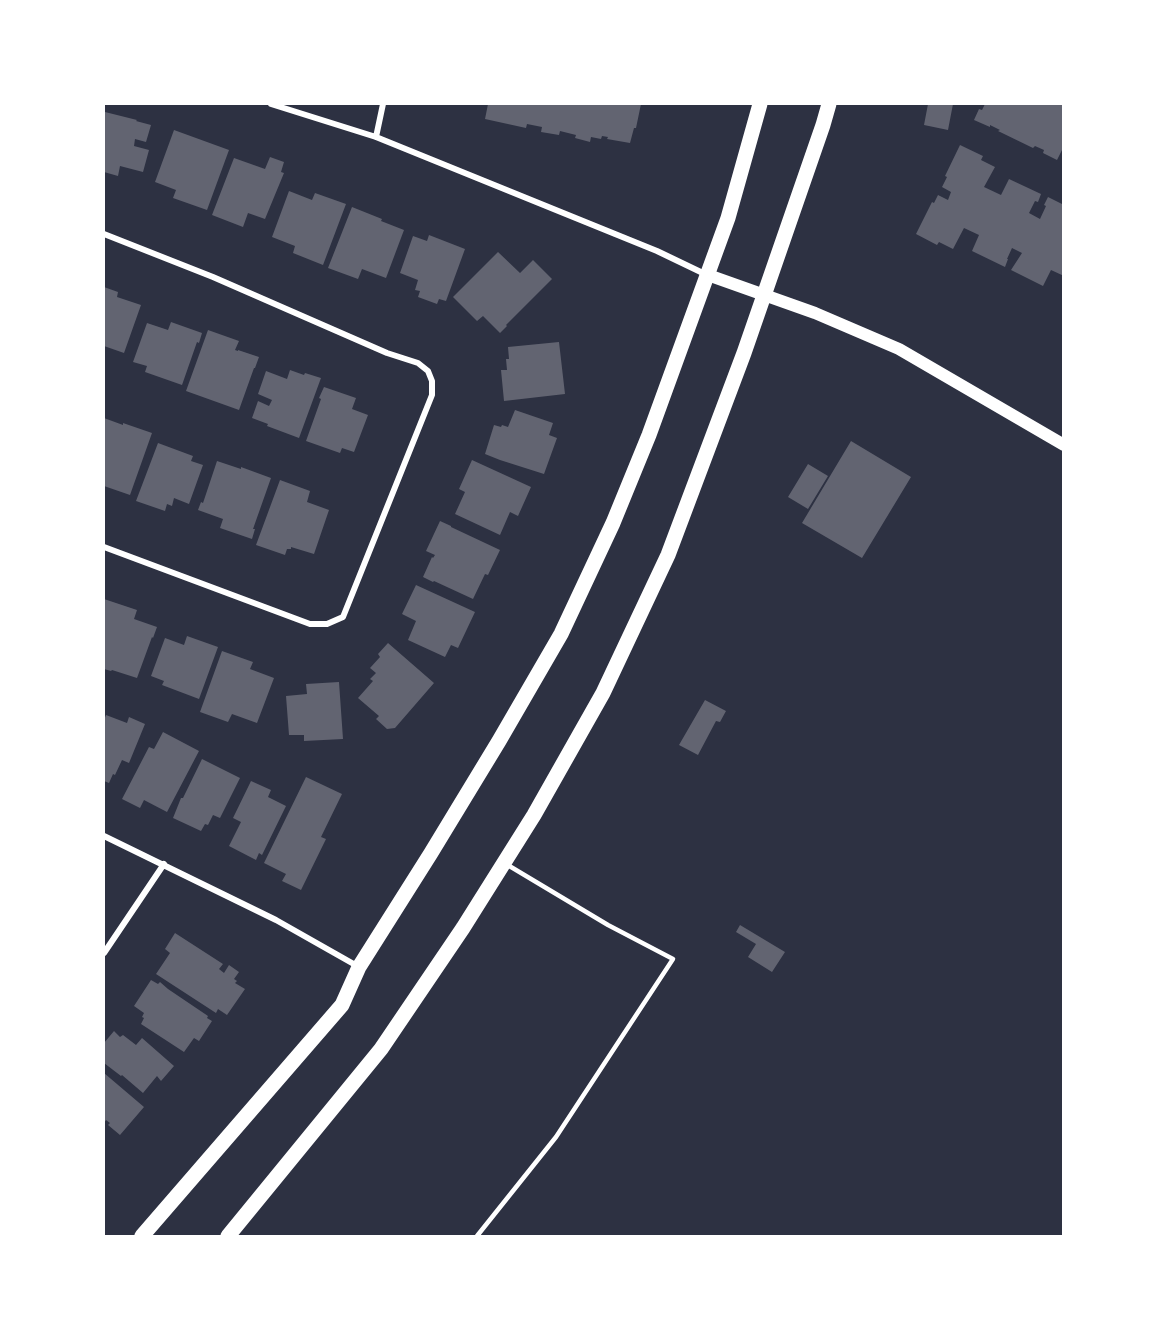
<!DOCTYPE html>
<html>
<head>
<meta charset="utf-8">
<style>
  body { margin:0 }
  #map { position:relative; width:1167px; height:1340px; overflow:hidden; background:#2d3142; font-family:Cabin,sans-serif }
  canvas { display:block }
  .frame { position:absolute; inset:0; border:105px solid #fff; pointer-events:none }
</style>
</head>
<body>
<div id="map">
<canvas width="1167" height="1340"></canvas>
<div class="frame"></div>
</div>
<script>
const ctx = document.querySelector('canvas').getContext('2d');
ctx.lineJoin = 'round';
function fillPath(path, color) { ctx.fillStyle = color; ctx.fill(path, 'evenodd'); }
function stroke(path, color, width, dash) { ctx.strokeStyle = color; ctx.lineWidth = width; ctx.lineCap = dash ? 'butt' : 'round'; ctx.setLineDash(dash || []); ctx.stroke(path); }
const building = new Path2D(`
  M 488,104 L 641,104 L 636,128 L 634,128 L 630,143 L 607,139 L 608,137 L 602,136 L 601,139 L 591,137 L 590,142 L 575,138 L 576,135 L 560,131 L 559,135 L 541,132 L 542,127 L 527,124 L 526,128 L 485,119 Z
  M 928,104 L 953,104 L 948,130 L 924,125 Z
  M 985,104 L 1064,104 L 1064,142 L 1062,145 L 1064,146 L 1057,160 L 1043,153 L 1044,150 L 1035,146 L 1033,148 L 998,131 L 1000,130 L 990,125 L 990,127 L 974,120 L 979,109 L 982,110 Z
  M 105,112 L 137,120 L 136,121 L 151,125 L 146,142 L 135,139 L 134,146 L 149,150 L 143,172 L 120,166 L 118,176 L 104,172 L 104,119 Z
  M 174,130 L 229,150 L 207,210 L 173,198 L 176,190 L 155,182 Z
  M 960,145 L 983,156 L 981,160 L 995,167 L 984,187 L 1001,195 L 1009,179 L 1041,194 L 1038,202 L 1035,201 L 1029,213 L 1040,219 L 1046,206 L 1044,205 L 1048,197 L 1064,205 L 1064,276 L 1051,270 L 1043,286 L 1011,270 L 1022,253 L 1012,248 L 1007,259 L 1008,259 L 1005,267 L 972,251 L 979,235 L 964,228 L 953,249 L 939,242 L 937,245 L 916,234 L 932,202 L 934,203 L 938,195 L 948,200 L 951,192 L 942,187 L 947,177 L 945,176 Z
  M 270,157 L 284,162 L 281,172 L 284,173 L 265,219 L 248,213 L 243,227 L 212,215 L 234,158 L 265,169 Z
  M 289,191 L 312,200 L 315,193 L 346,204 L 323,265 L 293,253 L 295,246 L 272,237 Z
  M 352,207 L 382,219 L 381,221 L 404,230 L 386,278 L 362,269 L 358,279 L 328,268 Z
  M 429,235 L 465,249 L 446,301 L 439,299 L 437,304 L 418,297 L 420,291 L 415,290 L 418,280 L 400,273 L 413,236 L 427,241 Z
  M 498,252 L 520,273 L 533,260 L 552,279 L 506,325 L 507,326 L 500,333 L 483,316 L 477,321 L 453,297 Z
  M 104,287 L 118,292 L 117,297 L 141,305 L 124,353 L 104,346 Z
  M 171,322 L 202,333 L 199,343 L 197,342 L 182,385 L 145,372 L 147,366 L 133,362 L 147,323 L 168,330 Z
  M 208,330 L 239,341 L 235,350 L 238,351 L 238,350 L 259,357 L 255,368 L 254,368 L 239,410 L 186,391 Z
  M 559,342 L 565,394 L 504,401 L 501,370 L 507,370 L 506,359 L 509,359 L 508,347 Z
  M 290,370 L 304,375 L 305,373 L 321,378 L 299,438 L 267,426 L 268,424 L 252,418 L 258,401 L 269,406 L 272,400 L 258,394 L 266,371 L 287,379 Z
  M 324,387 L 356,398 L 352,409 L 368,415 L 354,452 L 342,448 L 340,453 L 306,441 L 321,399 L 319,398 Z
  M 515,410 L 553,423 L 549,435 L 557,438 L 544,474 L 500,460 L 485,454 L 494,425 L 501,427 L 502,425 L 508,427 Z
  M 104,418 L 123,425 L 123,423 L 152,433 L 130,495 L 104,486 Z
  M 851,441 L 911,477 L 862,558 L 802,523 Z
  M 158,443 L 193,456 L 191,461 L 203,465 L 189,504 L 174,498 L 172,506 L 167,504 L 165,511 L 136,501 Z
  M 472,460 L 531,487 L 518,516 L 510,512 L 500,535 L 455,514 L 465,492 L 459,489 Z
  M 217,461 L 241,469 L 241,467 L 271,478 L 253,529 L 255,529 L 252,539 L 220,528 L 223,519 L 198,510 L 201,502 L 203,503 Z
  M 808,464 L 828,476 L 808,509 L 788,497 Z
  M 280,480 L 310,491 L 307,502 L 329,510 L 314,554 L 291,547 L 291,549 L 287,549 L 285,555 L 256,545 Z
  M 440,521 L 451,526 L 451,527 L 500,550 L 488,575 L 485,574 L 473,599 L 434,581 L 433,582 L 423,577 L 432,557 L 433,558 L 435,555 L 426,551 Z
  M 416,585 L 475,612 L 458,648 L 451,645 L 445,657 L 408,640 L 416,621 L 402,614 Z
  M 104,599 L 137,610 L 134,619 L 157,627 L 153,638 L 152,637 L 137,678 L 112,670 L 111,671 L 104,669 Z
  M 187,636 L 218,647 L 199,699 L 162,685 L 164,681 L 151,676 L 165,638 L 184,645 Z
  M 388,643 L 434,683 L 395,728 L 387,729 L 376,719 L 379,716 L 358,698 L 373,681 L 370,679 L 376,673 L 370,668 L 380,657 L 378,654 Z
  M 222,651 L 253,662 L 250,669 L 274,678 L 257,723 L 232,714 L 228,722 L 200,712 Z
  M 339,682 L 343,739 L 304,741 L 304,735 L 289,735 L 286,696 L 307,694 L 306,684 Z
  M 705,700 L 726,711 L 720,722 L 716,721 L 698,755 L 679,745 Z
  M 106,715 L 127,723 L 129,717 L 145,724 L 129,763 L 122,760 L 115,775 L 113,774 L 109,783 L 104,781 L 104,720 Z
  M 163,732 L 199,751 L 167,812 L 144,800 L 140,808 L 122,799 L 149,747 L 154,749 Z
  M 202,759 L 240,778 L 220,818 L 213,815 L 208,825 L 205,824 L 201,831 L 173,818 L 181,798 L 183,798 Z
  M 306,777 L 342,794 L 321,837 L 326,839 L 301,890 L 282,881 L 286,874 L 264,863 Z
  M 251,781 L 271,790 L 268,797 L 286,806 L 262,855 L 259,853 L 256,860 L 229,846 L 241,822 L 233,818 Z
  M 740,925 L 785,952 L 772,972 L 748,957 L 756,944 L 736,932 Z
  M 175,933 L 223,964 L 219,969 L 224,973 L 229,965 L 239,972 L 234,979 L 237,981 L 235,983 L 245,989 L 227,1015 L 218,1009 L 216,1013 L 156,974 L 170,953 L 165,949 Z
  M 151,980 L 158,984 L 160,982 L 168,989 L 208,1016 L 207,1018 L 212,1021 L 199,1041 L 194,1038 L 184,1052 L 141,1024 L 144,1018 L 142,1017 L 144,1013 L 134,1006 Z
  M 114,1031 L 120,1037 L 123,1035 L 136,1045 L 142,1038 L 174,1066 L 161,1081 L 157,1076 L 143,1093 L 122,1075 L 121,1076 L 104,1063 L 104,1043 Z
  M 104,1073 L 144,1107 L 120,1135 L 108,1125 L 110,1123 L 106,1120 L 104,1123 Z`);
const service = new Path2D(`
  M 477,1236 L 556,1137 L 673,959 L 608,925 L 506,864`);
const minor = new Path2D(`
  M 271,104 L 376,137 L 657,251 L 707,275
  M 376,137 L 383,104
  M 104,234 L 213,277 L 387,353 L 418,363 L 428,371 L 432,381 L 432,395 L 343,617 L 327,624 L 310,624 L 104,547
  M 104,836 L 276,920 L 359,967
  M 104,953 L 164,864`);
const secondary = new Path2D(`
  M 708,275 L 815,313 L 899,349 L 1064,445`);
const primary = new Path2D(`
  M 142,1236 L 342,1005 L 359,967 L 431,853 L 499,741 L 561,634 L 613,523 L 649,435 L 728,218 L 760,104
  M 228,1236 L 381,1049 L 463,928 L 534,815 L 603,693 L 668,555 L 744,353 L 823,125 L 829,104`);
fillPath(building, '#626471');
stroke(service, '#fff', 4.5);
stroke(minor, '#fff', 6);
stroke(secondary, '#fff', 12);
stroke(primary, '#fff', 15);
</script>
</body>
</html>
